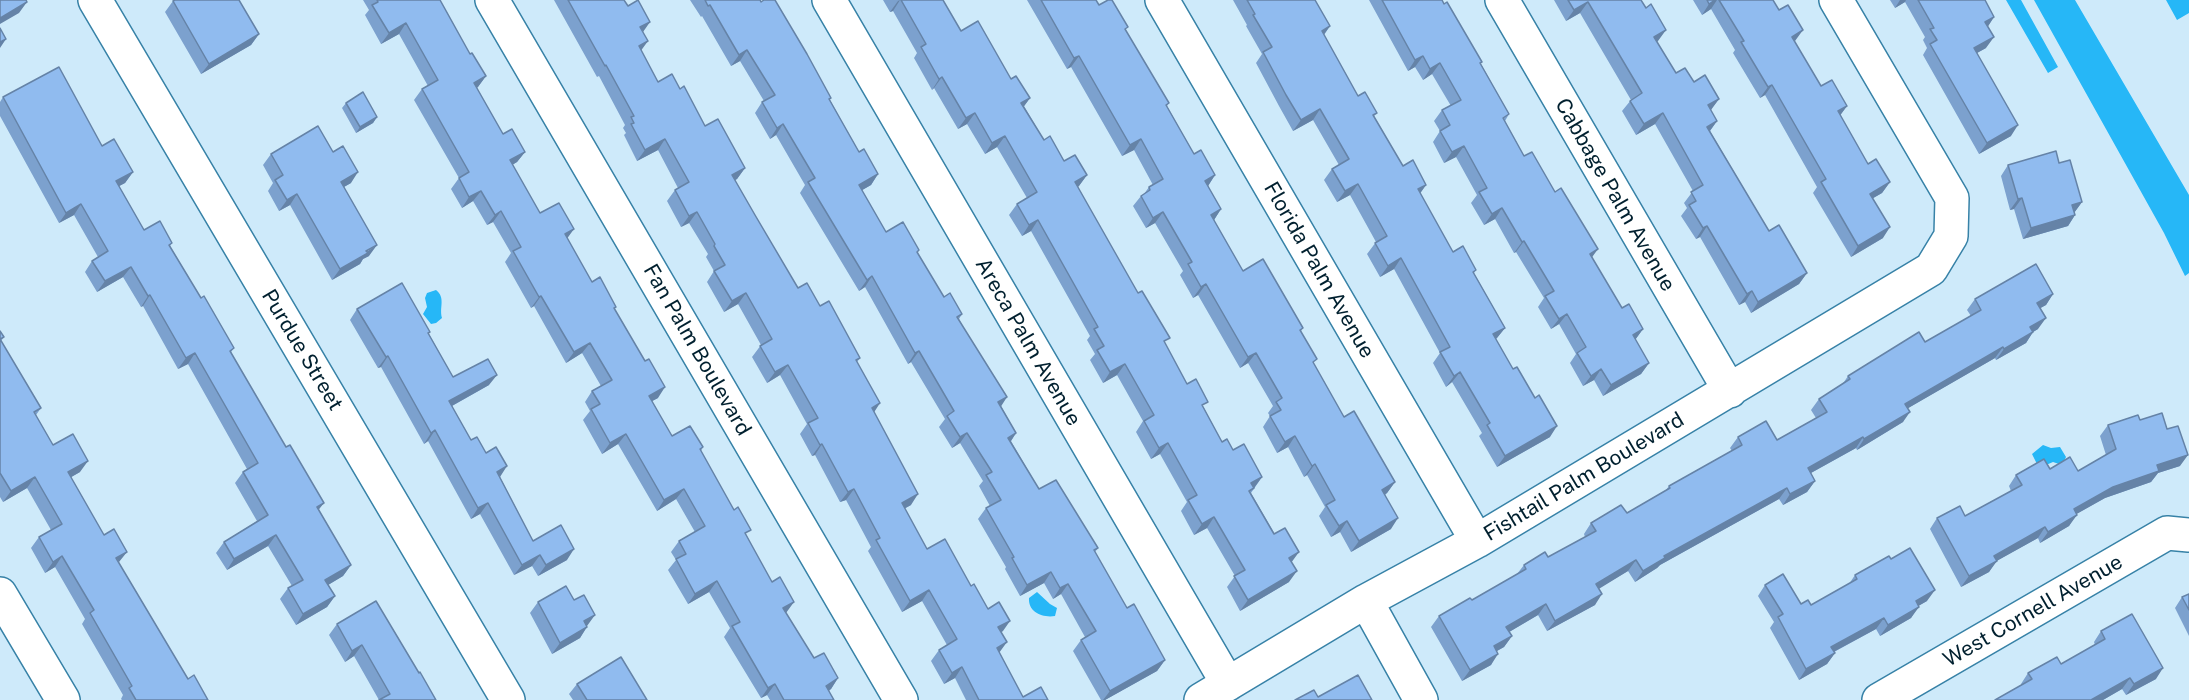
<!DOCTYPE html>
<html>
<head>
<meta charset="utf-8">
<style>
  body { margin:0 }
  canvas { display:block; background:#ceeafa }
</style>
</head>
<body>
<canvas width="2189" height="700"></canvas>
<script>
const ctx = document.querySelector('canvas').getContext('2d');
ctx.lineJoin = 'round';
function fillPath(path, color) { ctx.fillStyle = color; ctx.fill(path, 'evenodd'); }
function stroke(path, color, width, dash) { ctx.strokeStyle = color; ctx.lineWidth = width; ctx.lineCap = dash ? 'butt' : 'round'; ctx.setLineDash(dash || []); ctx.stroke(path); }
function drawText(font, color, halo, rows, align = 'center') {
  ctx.font = font + ' "Public Sans",sans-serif'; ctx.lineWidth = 5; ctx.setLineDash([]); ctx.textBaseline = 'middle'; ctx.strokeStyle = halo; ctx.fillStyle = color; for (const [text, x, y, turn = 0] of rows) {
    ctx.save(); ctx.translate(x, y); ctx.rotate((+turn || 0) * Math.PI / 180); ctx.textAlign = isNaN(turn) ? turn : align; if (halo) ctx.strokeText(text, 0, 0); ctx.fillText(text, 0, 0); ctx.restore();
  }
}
const water = new Path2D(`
  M 2006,0 L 2021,0 L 2058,67 L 2048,73 Z
  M 2034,0 L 2075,0 L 2189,195 L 2189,273 L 2185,276 L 2164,233 Z
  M 2166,0 L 2189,0 L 2189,13 L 2177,20 Z
  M 436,290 C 446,298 439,307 442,318 L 436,323 L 431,324 L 423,314 L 427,307 L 425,298 L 427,293 Z
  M 2043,445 L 2051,448 L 2060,447 L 2066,457 L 2064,461 L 2059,464 L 2053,462 L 2046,465 L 2037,464 L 2032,454 Z
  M 1037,592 L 1050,604 L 1057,608 L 1055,616 C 1042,618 1028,612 1029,598 Z`);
const minor = new Path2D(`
  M 95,0 L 508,700
  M 492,0 L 901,700
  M 829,0 L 1228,684
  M 1162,0 L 1477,541
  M 1502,0 L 1730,391
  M 0,594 L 63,700
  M 1366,601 L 1421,700
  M 1201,700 L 1366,601 L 1477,541 L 1931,269 L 1951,236 L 1952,198 L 1836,0
  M 1879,700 L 2167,533 L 2189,535`);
const wall = new Path2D(`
  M 363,0 L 440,0 L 470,54 L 486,76 L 477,88 L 503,134 L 525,152 L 517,162 L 512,165 L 540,213 L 567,238 L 592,282 L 614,309 L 658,398 L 652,401 L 672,436 L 703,447 L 701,451 L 747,536 L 786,613 L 814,658 L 838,678 L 831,689 L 829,691 L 834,700 L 770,700 L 767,695 L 761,698 L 724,637 L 730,628 L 709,592 L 688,604 L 668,570 L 676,560 L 671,552 L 679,541 L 695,532 L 676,499 L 657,511 L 618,444 L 602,454 L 583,420 L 590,411 L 585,402 L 592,391 L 601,386 L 582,353 L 566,363 L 534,306 L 531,308 L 505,262 L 511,253 L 493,222 L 487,225 L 473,201 L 462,208 L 451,189 L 459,178 L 414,100 L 422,89 L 428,86 L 399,34 L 381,44 L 365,15 L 369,10 Z
  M 554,0 L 624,0 L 643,32 L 641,51 L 658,82 L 680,89 L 705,126 L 745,168 L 737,179 L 735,180 L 755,215 L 798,288 L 820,306 L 860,358 L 857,362 L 874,412 L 911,505 L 904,509 L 927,549 L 971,586 L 988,609 L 1003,631 L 1001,632 L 999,652 L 1023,697 L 1048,700 L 966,700 L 955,678 L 944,684 L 931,661 L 939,650 L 947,645 L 922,601 L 902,612 L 868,551 L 871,547 L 846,500 L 840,502 L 815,455 L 812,456 L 800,434 L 807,424 L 780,375 L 767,383 L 752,357 L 761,345 L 738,304 L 724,312 L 707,282 L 714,271 L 706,257 L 708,254 L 689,223 L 681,227 L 667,201 L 675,190 L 678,188 L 658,150 L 637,161 L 624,135 L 626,133 L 623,128 L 625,125 L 599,76 L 597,77 Z
  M 690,0 L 760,0 L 830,100 L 859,152 L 878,174 L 871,185 L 862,190 L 886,232 L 919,250 L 917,253 L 944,297 L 962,314 L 959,319 L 1001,406 L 1016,433 L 1011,441 L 1039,489 L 1098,548 L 1095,552 L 1127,608 L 1165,660 L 1157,671 L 1105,700 L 1101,700 L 1073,651 L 1081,640 L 1085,637 L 1061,594 L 1053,599 L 1044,583 L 1020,596 L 1005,569 L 1006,567 L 978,519 L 986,508 L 990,506 L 979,486 L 983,481 L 960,443 L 952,448 L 939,427 L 945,419 L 911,362 L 908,364 L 865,287 L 859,291 L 800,193 L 805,185 L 776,135 L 770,139 L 755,113 L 762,102 L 764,101 L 740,61 L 731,66 L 702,16 L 701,17 Z
  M 883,0 L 943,0 L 961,31 L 1011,79 L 1030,98 L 1024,106 L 1044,140 L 1064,161 L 1087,175 L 1078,187 L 1187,384 L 1204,408 L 1222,442 L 1233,450 L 1262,477 L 1251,493 L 1291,562 L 1289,582 L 1240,611 L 1227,587 L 1235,576 L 1207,528 L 1194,535 L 1181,511 L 1187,502 L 1160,454 L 1151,459 L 1136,432 L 1143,421 L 1117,375 L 1103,383 L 1090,360 L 1095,354 L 1087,340 L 1090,336 L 1031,231 L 1022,236 L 1009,215 L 1017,204 L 1027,198 L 997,147 L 985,154 L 967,124 L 958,129 L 934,88 L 932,90 L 914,58 L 917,53 L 893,11 L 890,12 Z
  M 1027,0 L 1096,0 L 1099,5 L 1125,30 L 1169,103 L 1167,106 L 1194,154 L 1215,175 L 1208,186 L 1221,209 L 1214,220 L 1243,271 L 1303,328 L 1301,331 L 1314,364 L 1344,417 L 1395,482 L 1387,493 L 1385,495 L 1391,529 L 1351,552 L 1340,532 L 1331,537 L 1319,516 L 1325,507 L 1307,475 L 1304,477 L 1288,447 L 1277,453 L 1263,427 L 1270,416 L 1268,413 L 1273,406 L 1248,363 L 1240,368 L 1198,295 L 1193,298 L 1180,275 L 1183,271 L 1155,223 L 1146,228 L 1133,206 L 1141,196 L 1144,194 L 1149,187 L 1153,185 L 1134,150 L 1122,156 L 1071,67 L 1067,69 Z
  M 1233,0 L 1315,0 L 1330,26 L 1324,35 L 1358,96 L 1377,113 L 1374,116 L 1403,166 L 1426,185 L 1420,193 L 1453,252 L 1476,270 L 1474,273 L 1505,328 L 1496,339 L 1550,437 L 1497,467 L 1479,436 L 1482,433 L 1452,382 L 1446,387 L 1433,363 L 1440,353 L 1394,269 L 1380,277 L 1367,254 L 1376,242 L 1350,195 L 1337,202 L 1324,180 L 1332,169 L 1339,165 L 1313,120 L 1293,131 L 1279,106 L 1256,63 L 1262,54 L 1246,26 L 1247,25 Z
  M 1369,0 L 1442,0 L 1481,64 L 1509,114 L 1505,121 L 1524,156 L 1592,258 L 1622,308 L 1643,329 L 1635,340 L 1649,363 L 1641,374 L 1603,396 L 1594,380 L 1583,386 L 1570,363 L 1576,354 L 1559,324 L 1551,329 L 1538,307 L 1544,298 L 1516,252 L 1514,253 L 1495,219 L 1484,225 L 1471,203 L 1477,195 L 1456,157 L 1444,163 L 1433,142 L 1440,131 L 1434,121 L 1442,110 L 1451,106 L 1432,74 L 1423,80 L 1415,67 L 1408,71 Z
  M 1554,0 L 1641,0 L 1658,41 L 1657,42 L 1676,73 L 1694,82 L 1719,99 L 1710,110 L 1717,121 L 1710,131 L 1769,231 L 1807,273 L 1799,284 L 1751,313 L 1745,302 L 1739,305 L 1700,237 L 1696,239 L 1681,216 L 1687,208 L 1684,203 L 1693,191 L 1655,124 L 1636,135 L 1622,111 L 1631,100 L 1580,13 L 1566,21 Z
  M 1693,0 L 1773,0 L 1795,41 L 1794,41 L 1821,86 L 1847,106 L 1840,115 L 1868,164 L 1890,182 L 1882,193 L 1873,198 L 1883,238 L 1851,257 L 1813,193 L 1817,187 L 1765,95 L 1760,98 L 1733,53 L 1735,50 L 1711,9 L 1702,15 Z
  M 1890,0 L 1972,0 L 1994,17 L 1987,27 L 1986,48 L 1977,53 L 2011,136 L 1979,154 L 1923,55 L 1927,48 L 1923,40 L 1925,37 L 1905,2 L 1895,8 Z
  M 173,1 L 259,34 L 251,45 L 201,74 L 165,12 Z
  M 3,97 L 102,146 L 133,172 L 125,183 L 119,186 L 144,230 L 172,243 L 170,246 L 201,298 L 234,348 L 231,352 L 319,510 L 351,565 L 343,576 L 328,585 L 335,596 L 327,607 L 296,625 L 280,599 L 288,588 L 292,586 L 268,546 L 227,570 L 216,553 L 224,542 L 257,521 L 235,483 L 243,472 L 247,469 L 188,364 L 178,369 L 143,306 L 141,307 L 123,277 L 97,292 L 85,272 L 92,261 L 98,257 L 74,215 L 59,223 L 0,116 L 0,102 Z
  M 346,103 L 377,117 L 373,123 L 356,133 L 342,108 Z
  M 271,154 L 351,183 L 344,187 L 369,256 L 363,259 L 360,264 L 332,280 L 290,205 L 279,211 L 268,191 L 273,183 L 263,165 Z
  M 2059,163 L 2082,202 L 2074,213 L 2075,215 L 2068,226 L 2023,239 L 2014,209 L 2010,210 L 2001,176 L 2008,165 Z
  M 2053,294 L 2046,305 L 2040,308 L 2038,329 L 2033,332 L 2026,343 L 1996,360 L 1995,358 L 1908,408 L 1903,422 L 1857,450 L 1856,448 L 1811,473 L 1815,481 L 1807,492 L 1783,505 L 1779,499 L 1660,565 L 1657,568 L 1635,582 L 1628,571 L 1599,588 L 1595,605 L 1547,631 L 1538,615 L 1509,632 L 1512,636 L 1504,647 L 1497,651 L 1491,665 L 1462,681 L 1431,627 L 1439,616 L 1472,600 L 1517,574 L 1524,565 L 1548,557 L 1585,537 L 1584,534 L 1591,523 L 1627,513 L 1666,490 L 1669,486 L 1732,451 L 1730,448 L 1738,437 L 1777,440 L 1816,418 L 1811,410 L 1819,399 L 1842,385 L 1848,376 L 1925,342 L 1971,316 L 1967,310 L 1975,299 Z
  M 357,309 L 429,334 L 453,377 L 489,385 L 452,406 L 471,440 L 500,477 L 533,541 L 567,560 L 538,576 L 532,566 L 514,575 L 480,514 L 471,519 L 428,441 L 424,444 L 381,367 L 378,368 L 350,320 Z
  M 0,331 L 4,337 L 1,341 L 41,408 L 36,415 L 53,445 L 80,472 L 71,477 L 119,563 L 188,679 L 208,700 L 122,700 L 121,699 L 123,695 L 82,624 L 85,619 L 55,567 L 45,573 L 31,548 L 39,537 L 51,530 L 27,488 L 3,502 L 0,497 Z
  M 2140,420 L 2180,466 L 2158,473 L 2151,482 L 2105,498 L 2076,514 L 2069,526 L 2040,543 L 2038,538 L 1996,561 L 1989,572 L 1961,587 L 1930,529 L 1937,518 L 1965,516 L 2011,491 L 2009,486 L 2016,475 L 2050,469 L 2078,471 L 2106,455 L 2100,436 L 2108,425 Z
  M 1891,559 L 1927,601 L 1918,606 L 1911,618 L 1880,636 L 1876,629 L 1834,652 L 1835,653 L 1827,664 L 1799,680 L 1770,628 L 1774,622 L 1758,596 L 1765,585 L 1801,604 L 1811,605 L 1849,584 L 1855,575 Z
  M 2189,594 L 2189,636 L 2175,608 L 2182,597 Z
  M 574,600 L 587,626 L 580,638 L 552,654 L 530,613 L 538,602 Z
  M 337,624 L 419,673 L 436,700 L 379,700 L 354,656 L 345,662 L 329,635 Z
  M 2101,631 L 2156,679 L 2126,695 L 2122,689 L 2103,700 L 1995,700 L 2021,685 L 2021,684 L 2028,673 L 2061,664 L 2095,645 L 2094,642 Z
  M 577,684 L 647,700 L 573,700 L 569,694 Z`);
const shadedWall = new Path2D(`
  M 900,0 L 893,11 L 890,12 L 898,1 Z
  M 1715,0 L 1717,0 L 1711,9 L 1702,15 L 1709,4 Z
  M 1900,0 L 1906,0 L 1905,2 L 1895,8 Z
  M 27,2 L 19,13 L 0,24 L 0,18 Z
  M 1588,2 L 1580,13 L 1566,21 L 1574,10 Z
  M 1994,17 L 1987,28 L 1985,22 Z
  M 650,22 L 643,32 L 640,27 Z
  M 406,23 L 399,34 L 381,44 L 389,33 Z
  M 1330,26 L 1322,37 L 1322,31 Z
  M 1666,30 L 1658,41 L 1646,48 L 1654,37 Z
  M 1803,30 L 1795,41 L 1784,48 L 1792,37 Z
  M 259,34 L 251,45 L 201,74 L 209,64 Z
  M 1994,37 L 1986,48 L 1966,59 L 1974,48 Z
  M 6,39 L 0,48 L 0,42 Z
  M 648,41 L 640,52 L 639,46 Z
  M 747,50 L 740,61 L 731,66 L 739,55 Z
  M 1079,56 L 1071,67 L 1067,69 L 1074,58 Z
  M 1423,56 L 1415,67 L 1408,71 L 1415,60 Z
  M 1440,63 L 1432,74 L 1423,80 L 1430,69 Z
  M 486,76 L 478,87 L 466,94 L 474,83 Z
  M 942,77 L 934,88 L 932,90 L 939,79 Z
  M 1772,85 L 1765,95 L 1760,98 L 1768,87 Z
  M 1030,98 L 1022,109 L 1021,103 Z
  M 1719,99 L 1711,110 L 1700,116 L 1708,105 Z
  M 1847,106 L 1839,117 L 1838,111 Z
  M 1320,109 L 1313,120 L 1293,131 L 1301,120 Z
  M 975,113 L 967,124 L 958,129 L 966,118 Z
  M 1663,113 L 1655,124 L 1636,135 L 1644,124 Z
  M 377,117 L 373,123 L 356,133 L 360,127 Z
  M 1717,121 L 1709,132 L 1707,127 Z
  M 783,124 L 776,135 L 770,139 L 777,128 Z
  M 2018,125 L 2011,136 L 1979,154 L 1987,143 Z
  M 1005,136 L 997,147 L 985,154 L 992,143 Z
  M 665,139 L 658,150 L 637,161 L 645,150 Z
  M 1141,139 L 1134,150 L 1122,156 L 1130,145 Z
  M 1464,146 L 1456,157 L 1444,163 L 1452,152 Z
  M 525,152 L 517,162 L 502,171 L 510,160 Z
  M 745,168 L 737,179 L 725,186 L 732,175 Z
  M 133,172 L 125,183 L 108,192 L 116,181 Z
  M 358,172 L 351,183 L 333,193 L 341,182 Z
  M 878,174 L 871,185 L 852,196 L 859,185 Z
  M 1087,175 L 1079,186 L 1067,193 L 1075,182 Z
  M 1215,175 L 1208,186 L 1205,181 Z
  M 1890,182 L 1882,193 L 1863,204 L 1870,194 Z
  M 1358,184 L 1350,195 L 1337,202 L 1345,191 Z
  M 1426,185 L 1419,195 L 1418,189 Z
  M 481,191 L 473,201 L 462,208 L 469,197 Z
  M 297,194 L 290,205 L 279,211 L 287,200 Z
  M 2022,198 L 2014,209 L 2010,210 L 2018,199 Z
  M 2082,202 L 2074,213 L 2072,205 Z
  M 81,204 L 74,215 L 59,223 L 66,213 Z
  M 1502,208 L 1495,219 L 1484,225 L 1492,214 Z
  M 1221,209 L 1214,220 L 1211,215 Z
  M 501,211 L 493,222 L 487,225 L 495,215 Z
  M 697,212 L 689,223 L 681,227 L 689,216 Z
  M 1163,212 L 1155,223 L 1146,228 L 1153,218 Z
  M 2075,215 L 2068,226 L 2023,239 L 2031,228 Z
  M 1038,220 L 1031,231 L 1022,236 L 1029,225 Z
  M 1707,226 L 1700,237 L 1696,239 L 1703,228 Z
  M 1890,227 L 1883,238 L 1851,257 L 1858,246 Z
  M 574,229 L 566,240 L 565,234 Z
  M 1524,241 L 1516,252 L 1514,253 L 1522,242 Z
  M 377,245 L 369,256 L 363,259 L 360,264 L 332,280 L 340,269 Z
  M 1598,249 L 1590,260 L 1590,254 Z
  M 1401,258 L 1394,269 L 1380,277 L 1388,266 Z
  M 131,267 L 123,277 L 97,292 L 105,281 Z
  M 1807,273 L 1799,284 L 1751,313 L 1758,302 Z
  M 872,276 L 865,287 L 859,291 L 867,280 Z
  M 1206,284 L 1198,295 L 1193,298 L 1201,287 Z
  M 1752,291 L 1745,302 L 1739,305 L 1747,294 Z
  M 746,293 L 738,304 L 724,312 L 732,301 Z
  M 2053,294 L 2046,305 L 2030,314 L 2037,303 Z
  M 150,295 L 143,306 L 141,307 L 148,296 Z
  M 541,296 L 534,306 L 531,308 L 539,297 Z
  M 1567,314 L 1559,324 L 1551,329 L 1559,319 Z
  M 2046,318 L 2038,329 L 2023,338 L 2030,327 Z
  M 1505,328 L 1497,338 L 1485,345 L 1493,334 Z
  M 1643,329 L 1635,340 L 1633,335 Z
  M 2033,332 L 2026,343 L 1996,360 L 2004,349 Z
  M 590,343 L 582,353 L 566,363 L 574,352 Z
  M 2003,347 L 1995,358 L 1898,414 L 1905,404 Z
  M 919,351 L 911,362 L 908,364 L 915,353 Z
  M 195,353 L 188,364 L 178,369 L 186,358 Z
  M 1256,353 L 1248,363 L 1240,368 L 1248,357 Z
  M 388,356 L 381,367 L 378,368 L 386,357 Z
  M 1649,363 L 1641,374 L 1603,396 L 1611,385 Z
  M 1125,364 L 1117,375 L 1103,383 L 1110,372 Z
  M 788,365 L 780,375 L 767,383 L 775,372 Z
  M 1601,369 L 1594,380 L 1583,386 L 1591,376 Z
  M 1460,372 L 1452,382 L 1446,387 L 1454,376 Z
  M 497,375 L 489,385 L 441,412 L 449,401 Z
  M 665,387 L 658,398 L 641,407 L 649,396 Z
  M 1007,397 L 1000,408 L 998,402 Z
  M 880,403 L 873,414 L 872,408 Z
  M 1910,412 L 1903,422 L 1857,450 L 1864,439 Z
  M 1557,426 L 1550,437 L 1497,467 L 1505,456 Z
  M 435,430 L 428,441 L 424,444 L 431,433 Z
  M 967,433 L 960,443 L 952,448 L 960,437 Z
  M 1016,433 L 1009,444 L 1008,438 Z
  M 626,434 L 618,444 L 602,454 L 610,443 Z
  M 1295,436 L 1288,447 L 1277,453 L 1285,442 Z
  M 1863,437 L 1856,448 L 1800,479 L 1808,468 Z
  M 1168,443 L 1160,454 L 1151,459 L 1159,448 Z
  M 822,444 L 815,455 L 812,456 L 820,445 Z
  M 2188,455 L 2180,466 L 2158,473 L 2151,482 L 2105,498 L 2066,520 L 2074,509 L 2113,487 L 2157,465 Z
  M 88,461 L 80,472 L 61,483 L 68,472 Z
  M 1315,464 L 1307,475 L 1304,477 L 1312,466 Z
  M 507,466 L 500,477 L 497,472 Z
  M 35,477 L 27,488 L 3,502 L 11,491 Z
  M 1262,477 L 1254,488 L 1251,483 Z
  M 1815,481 L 1807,492 L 1783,505 L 1790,494 Z
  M 1395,482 L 1387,493 L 1374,501 L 1382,490 Z
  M 1787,488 L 1779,499 L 1660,565 L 1657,568 L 1635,582 L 1643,571 L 1664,556 Z
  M 684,489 L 676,499 L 657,511 L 664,500 Z
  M 854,489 L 846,500 L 840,502 L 848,492 Z
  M 918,494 L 911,505 L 894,514 L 902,503 Z
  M 324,503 L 316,513 L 317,507 Z
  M 488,503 L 480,514 L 471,519 L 478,508 Z
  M 2077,515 L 2069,526 L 2040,543 L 2048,532 Z
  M 1214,517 L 1207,528 L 1194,535 L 1202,524 Z
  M 1398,518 L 1391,529 L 1351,552 L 1359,541 Z
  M 1347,521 L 1340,532 L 1331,537 L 1339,526 Z
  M 2045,527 L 2038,538 L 1986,567 L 1994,556 Z
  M 276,535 L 268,546 L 227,570 L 234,559 Z
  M 574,549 L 567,560 L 538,576 L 546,565 Z
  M 127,552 L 119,562 L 116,558 Z
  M 1299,552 L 1291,563 L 1289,558 Z
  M 540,555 L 532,566 L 514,575 L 522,565 Z
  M 62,556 L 55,567 L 45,573 L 53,562 Z
  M 1636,560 L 1628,571 L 1589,595 L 1596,584 Z
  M 1997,561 L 1989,572 L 1961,587 L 1969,576 Z
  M 351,565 L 343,576 L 318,591 L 325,580 Z
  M 1297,571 L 1289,582 L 1240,611 L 1248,600 Z
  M 1051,572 L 1044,583 L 1020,596 L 1027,585 Z
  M 717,581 L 709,592 L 688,604 L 695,594 Z
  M 1068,584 L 1061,594 L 1053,599 L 1060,588 Z
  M 929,590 L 922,601 L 902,612 L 910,601 Z
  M 1935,590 L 1927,601 L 1908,612 L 1916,601 Z
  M 1602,594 L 1595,605 L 1547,631 L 1555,621 Z
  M 335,596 L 327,607 L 296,625 L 303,614 Z
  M 794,602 L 786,613 L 776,619 L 783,608 Z
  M 1546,604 L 1538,615 L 1499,638 L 1506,627 Z
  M 1919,607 L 1911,618 L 1880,636 L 1888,625 Z
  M 595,615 L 587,626 L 576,632 L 584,621 Z
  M 1884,618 L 1876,629 L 1824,657 L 1831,647 Z
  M 1010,621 L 1003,631 L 991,638 L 998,627 Z
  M 587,627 L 580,638 L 552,654 L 560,643 Z
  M 1512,636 L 1504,647 L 1486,657 L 1494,646 Z
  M 1007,642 L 999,653 L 997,648 Z
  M 362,645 L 354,656 L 345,662 L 352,651 Z
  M 1835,653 L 1827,664 L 1799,680 L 1806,669 Z
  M 1498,654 L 1491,665 L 1462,681 L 1470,670 Z
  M 1165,660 L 1157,671 L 1105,700 L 1103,700 L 1110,691 Z
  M 962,667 L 955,678 L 944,684 L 952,673 Z
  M 2163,668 L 2156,679 L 2126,695 L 2134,684 Z
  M 838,678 L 831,689 L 818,697 L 826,686 Z
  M 2130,678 L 2122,689 L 2103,700 L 2091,700 Z
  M 775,684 L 767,695 L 761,698 L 768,688 Z`);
const building = new Path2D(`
  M 0,0 L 26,0 L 27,2 L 0,18 Z
  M 175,0 L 239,0 L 259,34 L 209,64 L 173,1 Z
  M 377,0 L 440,0 L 470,54 L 472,53 L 486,76 L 474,83 L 503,134 L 512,129 L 525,152 L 510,160 L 540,213 L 559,203 L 574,229 L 565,234 L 592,282 L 600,277 L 616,307 L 614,308 L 645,361 L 649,359 L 665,387 L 649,396 L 672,436 L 690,426 L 703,447 L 700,449 L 734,510 L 738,507 L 751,530 L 745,533 L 772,582 L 780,577 L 794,602 L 783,608 L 814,658 L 824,653 L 838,678 L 826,686 L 834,700 L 784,700 L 775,684 L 768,688 L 732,626 L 740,622 L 717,581 L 695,594 L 676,559 L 686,554 L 679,541 L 705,526 L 684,489 L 664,500 L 626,434 L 610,443 L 591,409 L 600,404 L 592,391 L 612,380 L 590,343 L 574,352 L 541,296 L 539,297 L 513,251 L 521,247 L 501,211 L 495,215 L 481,191 L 469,197 L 459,178 L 469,172 L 422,89 L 438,80 L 406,23 L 389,33 L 372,5 L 378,2 Z
  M 568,0 L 624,0 L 628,6 L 638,0 L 650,22 L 640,27 L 648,41 L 639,46 L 658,82 L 672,74 L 680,89 L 684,86 L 705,126 L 718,119 L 745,168 L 732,175 L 755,215 L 798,288 L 807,283 L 820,306 L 829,301 L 860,358 L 856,360 L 880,403 L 872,408 L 918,494 L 902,503 L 927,549 L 945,539 L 971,586 L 974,584 L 988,609 L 999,602 L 1010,621 L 998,627 L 1007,642 L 997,648 L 1023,697 L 1041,687 L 1048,700 L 979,700 L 962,667 L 952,673 L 939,650 L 957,639 L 929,590 L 910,601 L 876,540 L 880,538 L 854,489 L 848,492 L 822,444 L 820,445 L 808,423 L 818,418 L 788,365 L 775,372 L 760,346 L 772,339 L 746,293 L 732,301 L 714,271 L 725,265 L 714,246 L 715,244 L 697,212 L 689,216 L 675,190 L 689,182 L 665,139 L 645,150 L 631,124 L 634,123 L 631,117 L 634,116 L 606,65 L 605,66 Z
  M 705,0 L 760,0 L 761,2 L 764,0 L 775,0 L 807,54 L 831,98 L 829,99 L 859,152 L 864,149 L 878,174 L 859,185 L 886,232 L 903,222 L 919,250 L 917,252 L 944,297 L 950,293 L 962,314 L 957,317 L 1007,397 L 998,402 L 1016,433 L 1008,438 L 1039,489 L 1056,480 L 1098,548 L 1094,550 L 1127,608 L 1134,604 L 1165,660 L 1110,691 L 1081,640 L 1096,631 L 1068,584 L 1060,588 L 1051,572 L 1027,585 L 1012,558 L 1014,557 L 986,508 L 1001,500 L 986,475 L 992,472 L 967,433 L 960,437 L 947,416 L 954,411 L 919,351 L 915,353 L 872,276 L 867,280 L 808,182 L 815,178 L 783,124 L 777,128 L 762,102 L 775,95 L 747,50 L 739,55 L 710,5 L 708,6 Z
  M 901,0 L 943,0 L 961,31 L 978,21 L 1011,79 L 1016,76 L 1030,98 L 1021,103 L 1044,140 L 1050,136 L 1064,161 L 1075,155 L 1087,175 L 1075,182 L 1138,293 L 1142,291 L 1170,338 L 1164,341 L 1187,384 L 1196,379 L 1208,402 L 1202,405 L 1222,442 L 1227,439 L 1233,450 L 1244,444 L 1262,477 L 1251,483 L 1254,488 L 1249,491 L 1274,534 L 1285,528 L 1299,552 L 1289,558 L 1297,571 L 1248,600 L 1234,576 L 1245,570 L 1214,517 L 1202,524 L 1188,500 L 1197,495 L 1168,443 L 1159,448 L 1144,421 L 1154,415 L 1125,364 L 1110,372 L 1097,350 L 1104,346 L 1094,329 L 1098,327 L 1038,220 L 1029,225 L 1017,204 L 1037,192 L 1005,136 L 992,143 L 975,113 L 966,118 L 942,77 L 939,79 L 921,47 L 926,44 Z
  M 1041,0 L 1096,0 L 1099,5 L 1108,0 L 1112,0 L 1128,27 L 1125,29 L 1169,103 L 1166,105 L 1194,154 L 1201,150 L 1215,175 L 1205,181 L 1221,209 L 1211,215 L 1243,271 L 1263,259 L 1303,328 L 1300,330 L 1317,359 L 1313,362 L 1344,417 L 1354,411 L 1395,482 L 1382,490 L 1398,518 L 1359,541 L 1347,521 L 1339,526 L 1326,505 L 1335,500 L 1315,464 L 1312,466 L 1295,436 L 1285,442 L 1270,416 L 1281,410 L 1276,402 L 1282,398 L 1256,353 L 1248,357 L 1206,284 L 1201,287 L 1188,264 L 1192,262 L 1163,212 L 1153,218 L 1141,196 L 1150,190 L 1149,187 L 1163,179 L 1141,139 L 1130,145 L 1079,56 L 1074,58 Z
  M 1247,0 L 1315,0 L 1330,26 L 1322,31 L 1358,96 L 1365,92 L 1377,113 L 1373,115 L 1403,166 L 1413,160 L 1426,185 L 1418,189 L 1453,252 L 1463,246 L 1476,270 L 1473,272 L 1505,328 L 1493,334 L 1513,369 L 1517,367 L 1535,398 L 1539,395 L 1557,426 L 1505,456 L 1487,425 L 1490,423 L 1460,372 L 1454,376 L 1440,352 L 1450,347 L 1401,258 L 1388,266 L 1375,243 L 1387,236 L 1358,184 L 1345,191 L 1332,169 L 1349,159 L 1320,109 L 1301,120 L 1286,95 L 1263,52 L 1272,47 L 1253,15 L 1255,14 Z
  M 1382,0 L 1442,0 L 1444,4 L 1447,2 L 1482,62 L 1480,63 L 1509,114 L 1503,118 L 1524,156 L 1532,152 L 1555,192 L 1561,188 L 1598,249 L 1590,254 L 1622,308 L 1629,304 L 1643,329 L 1633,335 L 1649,363 L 1611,385 L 1601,369 L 1591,376 L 1577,353 L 1586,347 L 1567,314 L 1559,319 L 1545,296 L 1554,291 L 1524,241 L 1522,242 L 1502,208 L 1492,214 L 1479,192 L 1487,188 L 1464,146 L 1452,152 L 1440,131 L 1450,125 L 1442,110 L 1461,100 L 1440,63 L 1430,69 L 1423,56 L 1415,60 Z
  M 1568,0 L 1641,0 L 1646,8 L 1651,4 L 1666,30 L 1654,37 L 1676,73 L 1685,68 L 1694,82 L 1705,75 L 1719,99 L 1708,105 L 1717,121 L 1707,127 L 1769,231 L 1779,225 L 1807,273 L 1758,302 L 1752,291 L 1747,294 L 1707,226 L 1703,228 L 1689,205 L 1696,201 L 1691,192 L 1703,185 L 1663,113 L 1644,124 L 1630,101 L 1642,93 L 1588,2 L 1574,10 Z
  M 1707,0 L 1715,0 L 1709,4 Z
  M 1719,0 L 1773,0 L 1779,10 L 1788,5 L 1803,30 L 1792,37 L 1821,86 L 1832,80 L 1847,106 L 1838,111 L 1868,164 L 1876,159 L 1890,182 L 1870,194 L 1890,227 L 1858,246 L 1821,182 L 1826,179 L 1772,85 L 1768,87 L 1741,42 L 1744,41 Z
  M 1918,0 L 1985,0 L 1994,17 L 1985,22 L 1994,37 L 1974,48 L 2018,125 L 1987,143 L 1930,44 L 1937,40 L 1930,29 L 1934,28 Z
  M 0,28 L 6,39 L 0,42 Z
  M 59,67 L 102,146 L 114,139 L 133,172 L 116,181 L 144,230 L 160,221 L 172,243 L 169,245 L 201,298 L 204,296 L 234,348 L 230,351 L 286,447 L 290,445 L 324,503 L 317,507 L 351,565 L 325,580 L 335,596 L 303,614 L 288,588 L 303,580 L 276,535 L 234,559 L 224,542 L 268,515 L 243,472 L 258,463 L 195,353 L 186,358 L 150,295 L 148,296 L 131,267 L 105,281 L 92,261 L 108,251 L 81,204 L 66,213 L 3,97 Z
  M 363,92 L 377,117 L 360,127 L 346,103 Z
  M 318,126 L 333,152 L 343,146 L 358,172 L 341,182 L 377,245 L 366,251 L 368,253 L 340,269 L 297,194 L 287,200 L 275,180 L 283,175 L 271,154 Z
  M 2056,151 L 2059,163 L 2070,160 L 2082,202 L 2072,205 L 2075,215 L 2031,228 L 2022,198 L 2018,199 L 2008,165 Z
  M 2036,264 L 2053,294 L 2037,303 L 2046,318 L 2030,327 L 2033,332 L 2004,349 L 2003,347 L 1905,404 L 1910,412 L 1864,439 L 1863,437 L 1808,468 L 1815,481 L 1790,494 L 1787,488 L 1664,556 L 1665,558 L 1643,571 L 1636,560 L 1596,584 L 1602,594 L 1555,621 L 1546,604 L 1506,627 L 1512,636 L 1494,646 L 1498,654 L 1470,670 L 1439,616 L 1470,598 L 1472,600 L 1526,569 L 1524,565 L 1545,552 L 1548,557 L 1596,531 L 1591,523 L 1621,505 L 1627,513 L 1670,488 L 1669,486 L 1742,445 L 1738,437 L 1766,421 L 1777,440 L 1827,412 L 1819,399 L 1850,379 L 1848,376 L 1919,332 L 1925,342 L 1981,310 L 1975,299 Z
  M 402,283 L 430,332 L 428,333 L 453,377 L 488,359 L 497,375 L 449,401 L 471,440 L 477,437 L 486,453 L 496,447 L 507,466 L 497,472 L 533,541 L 561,525 L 574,549 L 546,565 L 540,555 L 522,565 L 488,503 L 478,508 L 435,430 L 431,433 L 388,356 L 386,357 L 357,309 Z
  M 0,331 L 4,337 L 0,339 Z
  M 0,339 L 41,408 L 34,412 L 53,445 L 73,434 L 88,461 L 68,472 L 104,535 L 114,529 L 127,552 L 116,558 L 188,679 L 194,675 L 208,700 L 136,700 L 129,688 L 132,686 L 90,613 L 94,610 L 62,556 L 53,562 L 39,537 L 62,524 L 35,477 L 11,491 L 0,473 Z
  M 2162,413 L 2167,429 L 2178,426 L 2188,455 L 2157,465 L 2159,471 L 2113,487 L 2074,509 L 2077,515 L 2048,532 L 2045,527 L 1994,556 L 1997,561 L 1969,576 L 1937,518 L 1960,506 L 1965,516 L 2022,485 L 2016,475 L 2044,459 L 2050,469 L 2070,457 L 2078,471 L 2116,449 L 2108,425 L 2138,415 L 2140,420 Z
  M 1910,548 L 1935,590 L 1916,601 L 1919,607 L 1888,625 L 1884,618 L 1831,647 L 1835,653 L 1806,669 L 1778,617 L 1783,614 L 1765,585 L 1783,574 L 1801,604 L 1808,600 L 1811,605 L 1857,579 L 1855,575 L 1889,556 L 1891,559 Z
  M 566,586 L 574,600 L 584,595 L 595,615 L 584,621 L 587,627 L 560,643 L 538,602 Z
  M 2189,594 L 2189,610 L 2182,597 Z
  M 376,601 L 419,673 L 420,672 L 436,700 L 379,700 L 390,694 L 362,645 L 352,651 L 337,624 Z
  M 2132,614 L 2163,668 L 2134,684 L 2130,678 L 2091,700 L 1995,700 L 2032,679 L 2028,673 L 2057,657 L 2061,664 L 2105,639 L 2101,631 Z
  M 621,657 L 647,700 L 587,700 L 577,684 Z
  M 1358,675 L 1372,700 L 1295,700 L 1314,690 L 1318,697 Z`);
const streetNames = [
  ["Cabbage Palm Avenue",1615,195,60],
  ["Florida Palm Avenue",1319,270,60],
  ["Areca Palm Avenue",1028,342,60],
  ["Purdue Street",302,350,59],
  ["Fan Palm Boulevard",697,350,60],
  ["Fishtail Palm Boulevard",1584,477,-31],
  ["West Cornell Avenue",2033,611,-30]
];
fillPath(water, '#26b7f7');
stroke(minor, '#3782a7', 36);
stroke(minor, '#fff', 33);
fillPath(wall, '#7ca1ce');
fillPath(shadedWall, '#6583a7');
fillPath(building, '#90bbef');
stroke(building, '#6583a7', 1.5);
drawText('21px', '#01202f', '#fff', streetNames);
</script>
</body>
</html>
